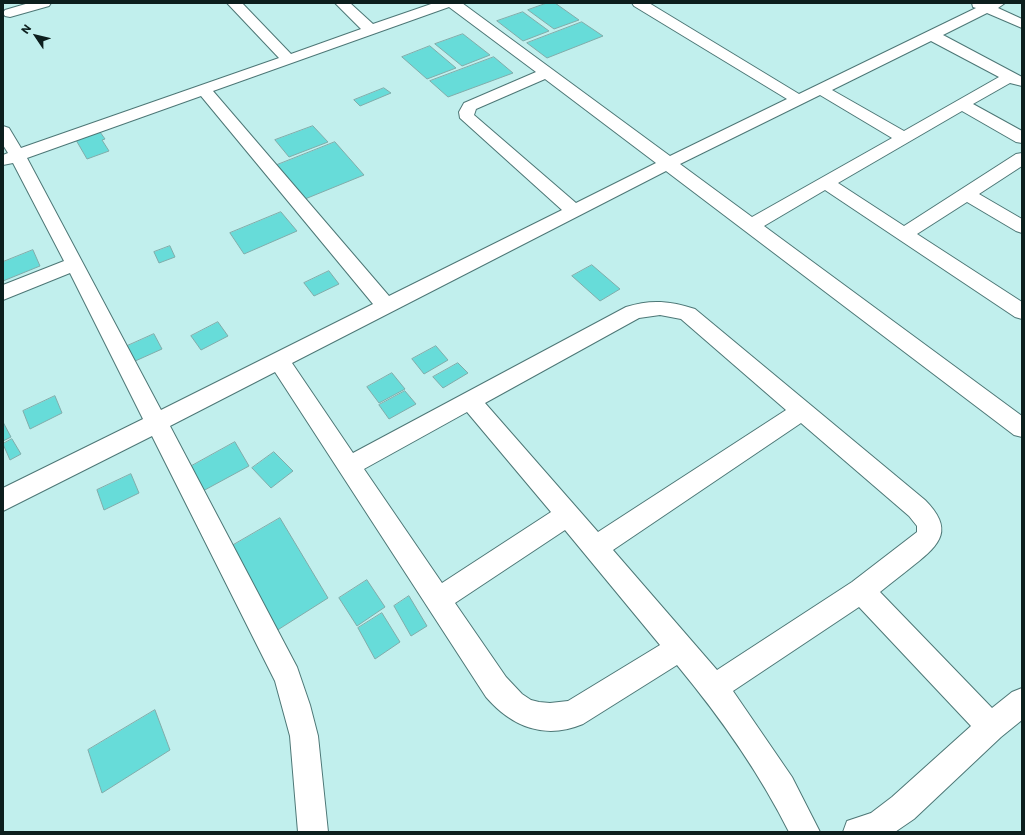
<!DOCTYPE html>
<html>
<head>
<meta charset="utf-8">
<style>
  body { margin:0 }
  #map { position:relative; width:1025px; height:835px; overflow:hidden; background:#c1efed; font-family:Commissioner,sans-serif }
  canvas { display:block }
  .frame { position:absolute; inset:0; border:4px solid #0c1e1d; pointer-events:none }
  .north { position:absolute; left:16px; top:16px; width:40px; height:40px; -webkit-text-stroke:3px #c1efed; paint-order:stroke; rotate:305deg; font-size:11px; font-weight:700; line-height:16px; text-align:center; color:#0c1e1d }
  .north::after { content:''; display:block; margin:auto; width:14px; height:18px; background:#0c1e1d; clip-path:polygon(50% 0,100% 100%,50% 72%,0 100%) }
</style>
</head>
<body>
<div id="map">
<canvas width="1025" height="835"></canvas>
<div class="frame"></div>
<div class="north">N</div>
</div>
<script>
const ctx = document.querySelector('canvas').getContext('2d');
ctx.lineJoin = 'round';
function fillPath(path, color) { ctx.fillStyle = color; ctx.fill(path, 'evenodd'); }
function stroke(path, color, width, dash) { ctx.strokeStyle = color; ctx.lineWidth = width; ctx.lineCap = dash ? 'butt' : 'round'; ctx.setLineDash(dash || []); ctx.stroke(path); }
const building = new Path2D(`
  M 547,3 L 555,3 L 579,20 L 554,29 L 528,10 Z
  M 523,12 L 549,31 L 523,41 L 497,21 Z
  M 582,22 L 603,36 L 547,58 L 527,43 Z
  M 463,34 L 490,55 L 462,66 L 435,44 Z
  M 430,46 L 456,68 L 427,79 L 402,57 Z
  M 494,57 L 513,73 L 448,97 L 430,81 Z
  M 384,88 L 391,93 L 360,106 L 354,100 Z
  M 313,126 L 328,142 L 289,157 L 275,140 Z
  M 100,132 L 105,139 L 102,140 L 109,151 L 87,159 L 76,140 Z
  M 335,142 L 364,175 L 305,199 L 277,165 Z
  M 281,212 L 297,231 L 244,254 L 230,233 Z
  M 170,246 L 175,257 L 159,263 L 154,252 Z
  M 33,250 L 40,266 L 3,281 L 3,262 Z
  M 592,265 L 620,289 L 600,301 L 572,276 Z
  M 329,271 L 339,284 L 314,296 L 304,283 Z
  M 218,322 L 228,336 L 201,350 L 191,336 Z
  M 154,334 L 162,349 L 133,362 L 125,347 Z
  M 436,346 L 448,360 L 424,374 L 412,359 Z
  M 458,363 L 468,373 L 443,388 L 433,377 Z
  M 392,373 L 405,389 L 379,403 L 367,387 Z
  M 405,391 L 416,404 L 389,419 L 379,405 Z
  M 55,396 L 62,413 L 30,429 L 23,411 Z
  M 3,422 L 11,437 L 3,441 Z
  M 12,439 L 21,454 L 10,460 L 3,444 Z
  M 235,442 L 249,466 L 201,492 L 188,468 Z
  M 274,452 L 293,471 L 271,488 L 252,468 Z
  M 131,474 L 139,493 L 104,510 L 97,490 Z
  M 280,518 L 328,598 L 276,631 L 230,547 Z
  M 367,580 L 385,607 L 357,626 L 339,598 Z
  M 409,596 L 427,626 L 411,636 L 394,606 Z
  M 382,613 L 400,642 L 375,659 L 358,628 Z
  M 155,710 L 170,750 L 102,793 L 88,750 Z`);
const minor = new Path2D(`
  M 29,3 L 51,3 L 49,6 L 10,17 L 5,16 L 3,13 L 5,10 Z
  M 227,3 L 242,3 L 291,54 L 361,29 L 335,3 L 350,3 L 373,24 L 434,3 L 462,3 L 670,156 L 787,99 L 634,6 L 632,3 L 649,3 L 799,94 L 976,8 L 973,7 L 972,3 L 1005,3 L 998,8 L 1022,19 L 1022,28 L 987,13 L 943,35 L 1022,77 L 1022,86 L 1010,83 L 973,104 L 1022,131 L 1022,143 L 1016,142 L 962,111 L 838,183 L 904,226 L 1016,154 L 1022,153 L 1022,166 L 979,194 L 1022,219 L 1022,233 L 1016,231 L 967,202 L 917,234 L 1022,302 L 1022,319 L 1015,317 L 825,190 L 764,226 L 1022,416 L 1022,437 L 1014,435 L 666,171 L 292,363 L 353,453 L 626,307 C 651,299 670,301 695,309 L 925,500 C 954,529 941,544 914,565 C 903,574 891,583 880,592 L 992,708 L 1012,692 L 1022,688 L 1022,720 L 1001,737 L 914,819 L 895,832 L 843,832 L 847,821 L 871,813 L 892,797 L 971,726 L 859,607 L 733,691 L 792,777 L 820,832 L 789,832 C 759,772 720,717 677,665 L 583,724 C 545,740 512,727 486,697 L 275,372 L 170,426 L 297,667 L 310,705 L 318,736 L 328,832 L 298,832 L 290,736 L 275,681 L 152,436 L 3,511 L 3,488 L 143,419 L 70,273 L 3,300 L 3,285 L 64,261 L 13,163 L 3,165 L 3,155 L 8,153 L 3,145 L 3,126 L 9,128 L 21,148 L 279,58 ZM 449,7 L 536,72 L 464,103 L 459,112 L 460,118 L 562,210 L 389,296 L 213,91 ZM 931,41 L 999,77 L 904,131 L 832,90 ZM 545,79 L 656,163 L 576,203 L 474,115 L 476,109 ZM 820,95 L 892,138 L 752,217 L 680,164 ZM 201,96 L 373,304 L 161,410 L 27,158 ZM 660,315 L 681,319 L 786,410 L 598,532 L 485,403 L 639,318 ZM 467,412 L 551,512 L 442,583 L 364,469 ZM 801,423 L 909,516 L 917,526 L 917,532 L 852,582 L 717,670 L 613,550 ZM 565,530 L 660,645 L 568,701 L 550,703 L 539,702 L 531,700 L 522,694 L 506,677 L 455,603 Z`);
fillPath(building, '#67dcd9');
stroke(building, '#80acaa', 1);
stroke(minor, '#4d7776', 2);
fillPath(minor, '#fff');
</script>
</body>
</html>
